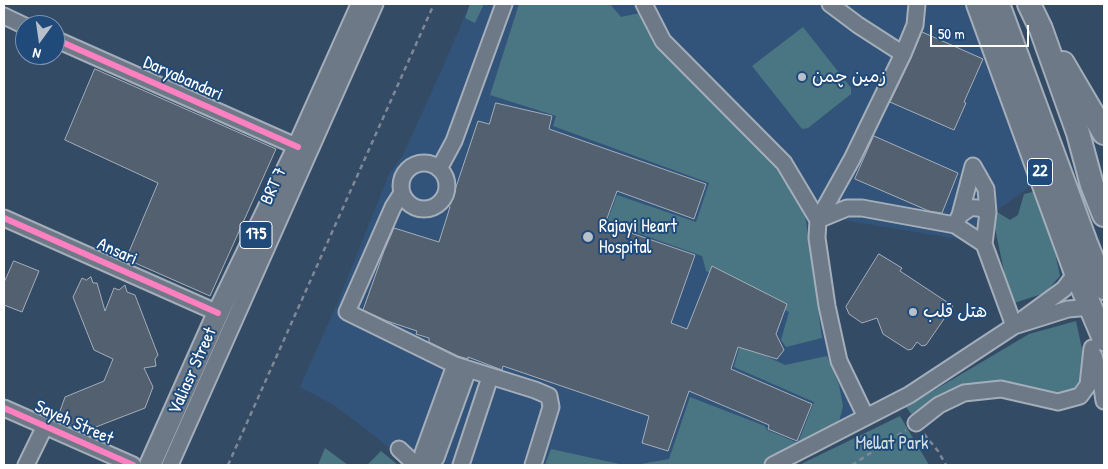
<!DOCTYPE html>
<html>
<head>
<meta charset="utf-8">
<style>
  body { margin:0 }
  #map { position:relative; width:1108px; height:469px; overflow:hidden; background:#344b65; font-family:"Patrick Hand",sans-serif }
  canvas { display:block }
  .frame { position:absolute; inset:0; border:5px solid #fff; pointer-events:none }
  .north { position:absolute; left:15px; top:15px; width:50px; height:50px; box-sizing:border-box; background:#1f4a7a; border:1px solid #7992af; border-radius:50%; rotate:194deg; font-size:14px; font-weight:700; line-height:20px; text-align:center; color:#fff }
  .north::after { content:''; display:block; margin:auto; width:18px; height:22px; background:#b8c0c9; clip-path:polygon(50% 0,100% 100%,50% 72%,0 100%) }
  .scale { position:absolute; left:930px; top:25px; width:99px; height:22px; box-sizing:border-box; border:2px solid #fff; border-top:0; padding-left:6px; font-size:15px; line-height:18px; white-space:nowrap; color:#fff; -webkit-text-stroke:4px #1f4a7a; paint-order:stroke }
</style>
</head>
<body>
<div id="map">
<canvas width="1108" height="469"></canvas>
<div class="frame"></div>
<div class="north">N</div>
<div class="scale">50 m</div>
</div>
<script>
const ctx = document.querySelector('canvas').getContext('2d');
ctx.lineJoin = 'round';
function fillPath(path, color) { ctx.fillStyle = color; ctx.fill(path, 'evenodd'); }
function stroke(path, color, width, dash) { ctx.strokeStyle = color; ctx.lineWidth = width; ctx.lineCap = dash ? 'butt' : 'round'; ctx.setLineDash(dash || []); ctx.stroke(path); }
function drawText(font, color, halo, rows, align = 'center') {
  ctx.font = font + ' "Patrick Hand","Playpen Sans Arabic",sans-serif'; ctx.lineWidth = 4; ctx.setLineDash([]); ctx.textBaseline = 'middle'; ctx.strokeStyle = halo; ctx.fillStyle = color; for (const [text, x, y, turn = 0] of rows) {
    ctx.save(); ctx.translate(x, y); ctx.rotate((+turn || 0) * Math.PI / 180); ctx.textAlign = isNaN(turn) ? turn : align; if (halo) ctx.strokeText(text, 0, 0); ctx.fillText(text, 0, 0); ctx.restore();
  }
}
const built = new Path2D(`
  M 470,4 L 967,4 L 1035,183 L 957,239 L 843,220 L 812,234 L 828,354 L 865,425 L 788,465 L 409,465 L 375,436 L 334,405 L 300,387 L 337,304 L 390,172 L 403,155 L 443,67 Z`);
const green = new Path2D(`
  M 470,4 L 484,4 L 475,23 L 465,18 Z
  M 519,4 L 610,4 L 621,17 L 640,13 L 658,44 L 772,160 L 805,214 L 822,338 L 786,347 L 781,340 L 789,312 L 706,271 L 702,256 L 607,222 L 617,195 L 696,222 L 709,183 L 553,126 L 556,116 L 490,95 Z
  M 803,27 L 851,88 L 851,94 L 808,128 L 802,129 L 752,66 Z
  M 1037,191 L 1049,224 L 1060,276 L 1045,293 L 1011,304 L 993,219 L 997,212 L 1010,220 L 1018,215 L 1024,194 Z
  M 1076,321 L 1087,372 L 1075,393 L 1056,399 L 963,387 L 915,419 L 906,407 L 1029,334 Z
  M 740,344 L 785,365 L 827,356 L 839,385 L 843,406 L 837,430 L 808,446 L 763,465 L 635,465 L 669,459 L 690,397 L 765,426 L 767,430 L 798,443 L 814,402 L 734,367 Z
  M 900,416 L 929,465 L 799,465 Z
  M 325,448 L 348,465 L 318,465 Z
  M 551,449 L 624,465 L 545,465 Z
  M 381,451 L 398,465 L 367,465 Z`);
const building = new Path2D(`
  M 922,32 L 983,59 L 964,102 L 966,103 L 954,130 L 890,102 L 911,58 Z
  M 95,69 L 276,149 L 210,296 L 126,259 L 158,183 L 65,140 Z
  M 496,103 L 552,116 L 549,129 L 706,184 L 694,219 L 617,191 L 605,224 L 695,255 L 671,323 L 687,329 L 712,266 L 787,304 L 776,334 L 784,350 L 777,359 L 738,347 L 731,369 L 812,404 L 797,441 L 768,429 L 769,425 L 689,391 L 668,451 L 642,443 L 649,416 L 503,366 L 502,370 L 468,357 L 468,359 L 458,356 L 429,342 L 429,338 L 416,334 L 417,331 L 387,321 L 363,310 L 384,251 L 394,228 L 439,242 L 450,207 L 443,204 L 448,189 L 455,190 L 478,121 L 489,124 Z
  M 874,136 L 958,173 L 942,213 L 929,211 L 855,179 Z
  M 879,254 L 902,268 L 900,271 L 953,306 L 926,345 L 922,346 L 917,342 L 912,349 L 908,350 L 883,334 L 877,318 L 862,323 L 849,314 L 846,307 Z
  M 14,261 L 39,271 L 22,312 L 4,305 L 4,283 Z
  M 91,277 L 93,283 L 97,283 L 105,311 L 114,288 L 119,290 L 125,285 L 127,292 L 135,295 L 158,355 L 155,359 L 156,366 L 144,368 L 153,387 L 145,408 L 88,430 L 70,427 L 64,424 L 59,414 L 65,397 L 104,381 L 113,359 L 94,350 L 73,297 L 82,278 L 86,280 Z`);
const path = new Path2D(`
  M 924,434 L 938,451 L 946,465
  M 228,465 L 434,4
  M 852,465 L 906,430`);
const minor = new Path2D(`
  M 644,4 L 663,41 L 784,163 L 818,220 L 847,208 L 862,208 L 955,225
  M 830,4 L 858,25 L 903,54 L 852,159 L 818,220 L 817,238 L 827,306 L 839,361 L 866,417
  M 4,16 L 25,26
  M 55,39 L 298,147
  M 903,54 L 915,25 L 917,4
  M401 186a23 23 0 1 1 46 0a23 23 0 1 1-46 0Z
  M 439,169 L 454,141 L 504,4
  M 402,193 L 393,207 L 347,312 L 455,365 L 535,390 L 549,396 L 551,407 L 533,465
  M 970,208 C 977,207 981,208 988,212 L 984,244 L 955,225 L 960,215 Z
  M 960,215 L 973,166 L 986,189 L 988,212
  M 4,218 L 218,313
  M 1023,319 L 1064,289 L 1076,273
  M 1014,326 L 1068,309 L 1091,307 L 1091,314
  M 1094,356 L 1101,381 L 1104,401
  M 4,408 L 133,465
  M 916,423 L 939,405 L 964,393 L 1001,389 L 1058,402 L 1080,396 L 1088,385 L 1092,348
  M 399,449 L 416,465
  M 26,465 L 45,426
  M 170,465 L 375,4
  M 421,465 L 423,453 L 455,365
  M 426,465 L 436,458 L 468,370
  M 461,465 L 490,377
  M 773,465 L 909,395 L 1014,326 L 984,244`);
const major = new Path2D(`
  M 150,465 L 218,313 L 298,147 L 362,4`);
const highway = new Path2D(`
  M 978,4 L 1076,273 L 1104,339
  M 998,4 L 1086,243 L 1104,288
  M 1029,4 L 1041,29 L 1078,133 L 1092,185 L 1104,215
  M 1063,63 L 1104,133`);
const cycleway = new Path2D(`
  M 55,39 L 298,147
  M 4,218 L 218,313
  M 4,408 L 133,465`);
const markers = [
  [802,77,5,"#b8c0c9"],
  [588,237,6,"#b8c0c9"],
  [913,312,5,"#b8c0c9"]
];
const shields = [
  [1040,172,25],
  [256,235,32]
];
const shieldNames = [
  ["22",1040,172],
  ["175",256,235]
];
const poiNames = [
  ["زمین چمن",812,77],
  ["Rajayi Heart",599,227],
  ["Hospital",599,248],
  ["هتل قلب",923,312]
];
const streetNames = [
  ["Daryabandari",183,79,24],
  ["BRT 7",274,186,-66],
  ["Ansari",117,252,24],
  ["Valiasr Street",193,371,-66],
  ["Sayeh Street",74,423,24]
];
const parkNames = [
  ["Mellat Park",892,444]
];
fillPath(built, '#33547a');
fillPath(green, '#4a7582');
fillPath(building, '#536070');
stroke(building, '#a4aeba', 1);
stroke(minor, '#a4aeba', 19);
stroke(major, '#a4aeba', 24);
stroke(highway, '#a4aeba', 26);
stroke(path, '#7e8895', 2.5, [5, 4]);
stroke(minor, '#6d7986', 15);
stroke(major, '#6d7986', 20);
stroke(highway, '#6d7986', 22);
stroke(cycleway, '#ff80c0', 6);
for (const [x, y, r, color] of markers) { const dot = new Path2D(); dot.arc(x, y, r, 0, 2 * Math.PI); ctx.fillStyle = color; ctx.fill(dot); stroke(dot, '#1f4a7a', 2); }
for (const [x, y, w] of shields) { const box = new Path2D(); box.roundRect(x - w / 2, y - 13.5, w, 27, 4); ctx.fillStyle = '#1f4a7a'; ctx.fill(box); stroke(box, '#fff', 1); }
drawText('bold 16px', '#fff', null, shieldNames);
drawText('18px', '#fff', '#1f4a7a', poiNames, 'left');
drawText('18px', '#fff', '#1f4a7a', streetNames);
drawText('18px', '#d2dee1', '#1f4a7a', parkNames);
</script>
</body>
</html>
